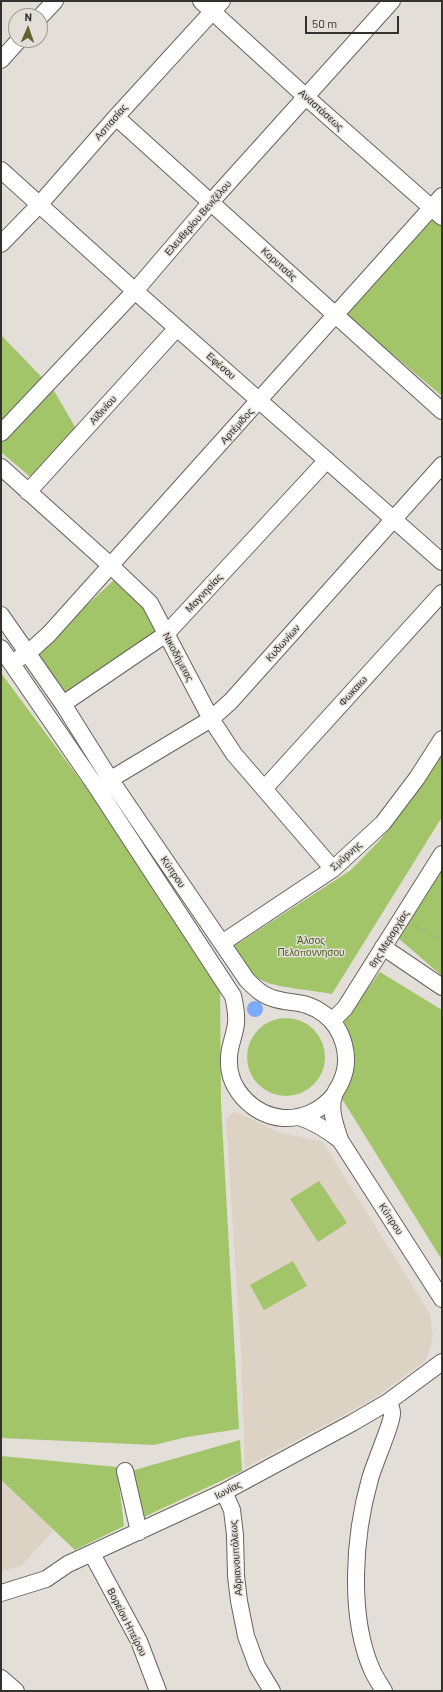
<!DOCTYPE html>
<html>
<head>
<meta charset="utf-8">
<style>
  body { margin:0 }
  #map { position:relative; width:443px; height:1692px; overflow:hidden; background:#e3ded7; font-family:Barlow,sans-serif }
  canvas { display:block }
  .frame { position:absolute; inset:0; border:2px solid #33312e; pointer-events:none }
  .north { position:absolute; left:8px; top:8px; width:40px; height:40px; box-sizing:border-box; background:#e3ded7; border:1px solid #9d9993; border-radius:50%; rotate:2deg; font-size:11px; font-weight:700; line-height:16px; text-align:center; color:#33312e }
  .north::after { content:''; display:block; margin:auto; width:14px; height:18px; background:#60622f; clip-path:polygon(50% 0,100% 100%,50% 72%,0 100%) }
  .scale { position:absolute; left:305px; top:16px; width:94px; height:18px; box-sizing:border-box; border:2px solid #33312e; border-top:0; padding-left:5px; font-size:12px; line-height:14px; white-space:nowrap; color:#33312e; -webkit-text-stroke:3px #e3ded7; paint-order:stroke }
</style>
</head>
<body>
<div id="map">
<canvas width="443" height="1692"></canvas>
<div class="frame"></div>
<div class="north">N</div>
<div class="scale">50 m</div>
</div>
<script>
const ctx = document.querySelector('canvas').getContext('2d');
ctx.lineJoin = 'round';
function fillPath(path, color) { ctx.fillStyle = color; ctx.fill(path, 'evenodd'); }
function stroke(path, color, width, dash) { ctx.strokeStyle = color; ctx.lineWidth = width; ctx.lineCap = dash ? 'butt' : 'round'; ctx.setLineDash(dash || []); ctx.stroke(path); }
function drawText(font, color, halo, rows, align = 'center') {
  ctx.font = font + ' Barlow,sans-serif'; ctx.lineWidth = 3; ctx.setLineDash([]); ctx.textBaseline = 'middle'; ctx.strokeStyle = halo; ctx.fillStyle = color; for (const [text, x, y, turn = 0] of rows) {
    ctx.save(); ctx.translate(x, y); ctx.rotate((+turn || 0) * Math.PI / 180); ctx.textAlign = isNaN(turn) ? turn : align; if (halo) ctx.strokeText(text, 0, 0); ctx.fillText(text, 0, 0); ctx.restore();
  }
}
const built = new Path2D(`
  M 234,1111 L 278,1132 L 323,1142 L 430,1314 L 433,1338 L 426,1360 L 375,1398 L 245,1468 L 241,1354 L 226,1119 Z
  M 1,1481 L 54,1530 L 21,1566 L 1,1571 Z`);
const green = new Path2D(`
  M 435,212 L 442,218 L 442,396 L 346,315 Z
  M 2,336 L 53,389 L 78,432 L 34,480 L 1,452 Z
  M 114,580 L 144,602 L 162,632 L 65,695 L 36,652 Z
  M 1,673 L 110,820 L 220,984 L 221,1103 L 239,1429 L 187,1437 L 154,1445 L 1,1438 Z
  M 442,753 L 442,817 L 332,994 C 312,990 275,988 259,979 C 247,972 241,957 234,946 L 351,870 L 380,840 L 425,779 Z
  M 442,865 L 442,976 L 397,937 Z
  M 380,972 L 442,1010 L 442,1260 L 339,1094 L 349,1062 L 344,1020 Z
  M247 1057a39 39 0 1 1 78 0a39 39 0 1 1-78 0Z
  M 319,1181 L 347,1223 L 318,1242 L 290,1199 Z
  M 293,1261 L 307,1286 L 264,1310 L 250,1285 Z
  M 240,1440 L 242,1471 L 144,1517 L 131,1471 Z
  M 1,1456 L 117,1467 L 124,1526 L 75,1550 L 1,1480 Z`);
const water = new Path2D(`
  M247 1009a8 8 0 1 1 16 0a8 8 0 1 1-16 0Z`);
const path = new Path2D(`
  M 413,925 L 442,940`);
const minor = new Path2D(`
  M 201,1 L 306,97 L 442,217
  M 40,17 L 55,1
  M 1,60 L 19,40
  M 116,117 L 442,411
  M 1,170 L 135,291 L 442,562
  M 1,244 L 39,205 L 116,117 L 222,1
  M 1,433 L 135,291 L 211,202 L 392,1
  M 1,467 L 110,565 L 150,603 L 211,719 L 234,754 L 333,869
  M 28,492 L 177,328
  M 1,615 L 63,704 L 110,779 L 247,980 C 255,988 262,995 272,998 C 292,1005 304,999 324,1014 C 344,1029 352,1059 341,1082 C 339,1087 335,1091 334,1096 C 329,1110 336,1127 340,1140 L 442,1299
  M 1,648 L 97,788 L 233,996 C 235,1005 237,1013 236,1023 C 235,1035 229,1046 229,1058 C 227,1089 253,1115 283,1118 C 302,1119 321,1111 334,1095
  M 11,663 L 28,653 L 49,634 L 442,196
  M 63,704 L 166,634 L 327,460
  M 101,785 L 211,719 L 231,701 L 442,465
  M 264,789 L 442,593
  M 222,943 L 333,869 L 383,823 L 417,778 L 442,739
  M 383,947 L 442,987
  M 332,1021 L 345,1008 L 442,854
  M 299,1117 C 315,1122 327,1130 340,1140
  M 125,1471 L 139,1532
  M 224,1492 L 232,1510 L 235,1535 L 236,1576 L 239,1601 L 246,1636 L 257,1666 L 272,1691
  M 92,1554 L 139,1641 L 158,1691
  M 1,1593 L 46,1579 L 68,1564 L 224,1492 L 352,1423 L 388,1402 L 442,1362
  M 1,1678 L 16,1691
  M 384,1691 C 380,1684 375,1677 372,1670 C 348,1615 354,1535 370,1479 C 373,1467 393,1421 392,1413 C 392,1409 390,1405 388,1402`);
const streetNames = [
  ["Αναστάσεως",321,110,42],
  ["Ασπασίας",111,122,-49],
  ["Ελευθερίου Βενιζέλου",198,218,-49],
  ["Κορυτσάς",279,264,42],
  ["Εφέσου",221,366,41],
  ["Αϊδινίου",103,410,-48],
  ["Αρτέμιδος",237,426,-48],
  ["Μαγνησίας",204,593,-47],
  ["Κυδωνίων",283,643,-48],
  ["Νικοδήμειας",178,657,62],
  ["Φωκαιω",353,691,-48],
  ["Σμύρνης",346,856,-42],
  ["Κύπρου",173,872,56],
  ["8ης Μεραρχίας",389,939,-58],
  ["Κύπρου",391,1219,57],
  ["Ιωνίας",228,1490,-27],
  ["Αδριανουπόλεως",236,1558,-94],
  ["Βορείου Ηπείρου",127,1622,63]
];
const parkNames = [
  ["Άλσος",311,941],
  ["Πελοποννήσου",311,953]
];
fillPath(built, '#dcd3c5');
fillPath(green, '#a3c56a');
fillPath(water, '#7caafb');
stroke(minor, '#67635d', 18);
stroke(path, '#a39f9a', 2, [1, 3]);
stroke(minor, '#fff', 16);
drawText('10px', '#33312e', '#e3ded7', streetNames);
drawText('10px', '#495e1c', '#e3ded7', parkNames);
</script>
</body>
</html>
